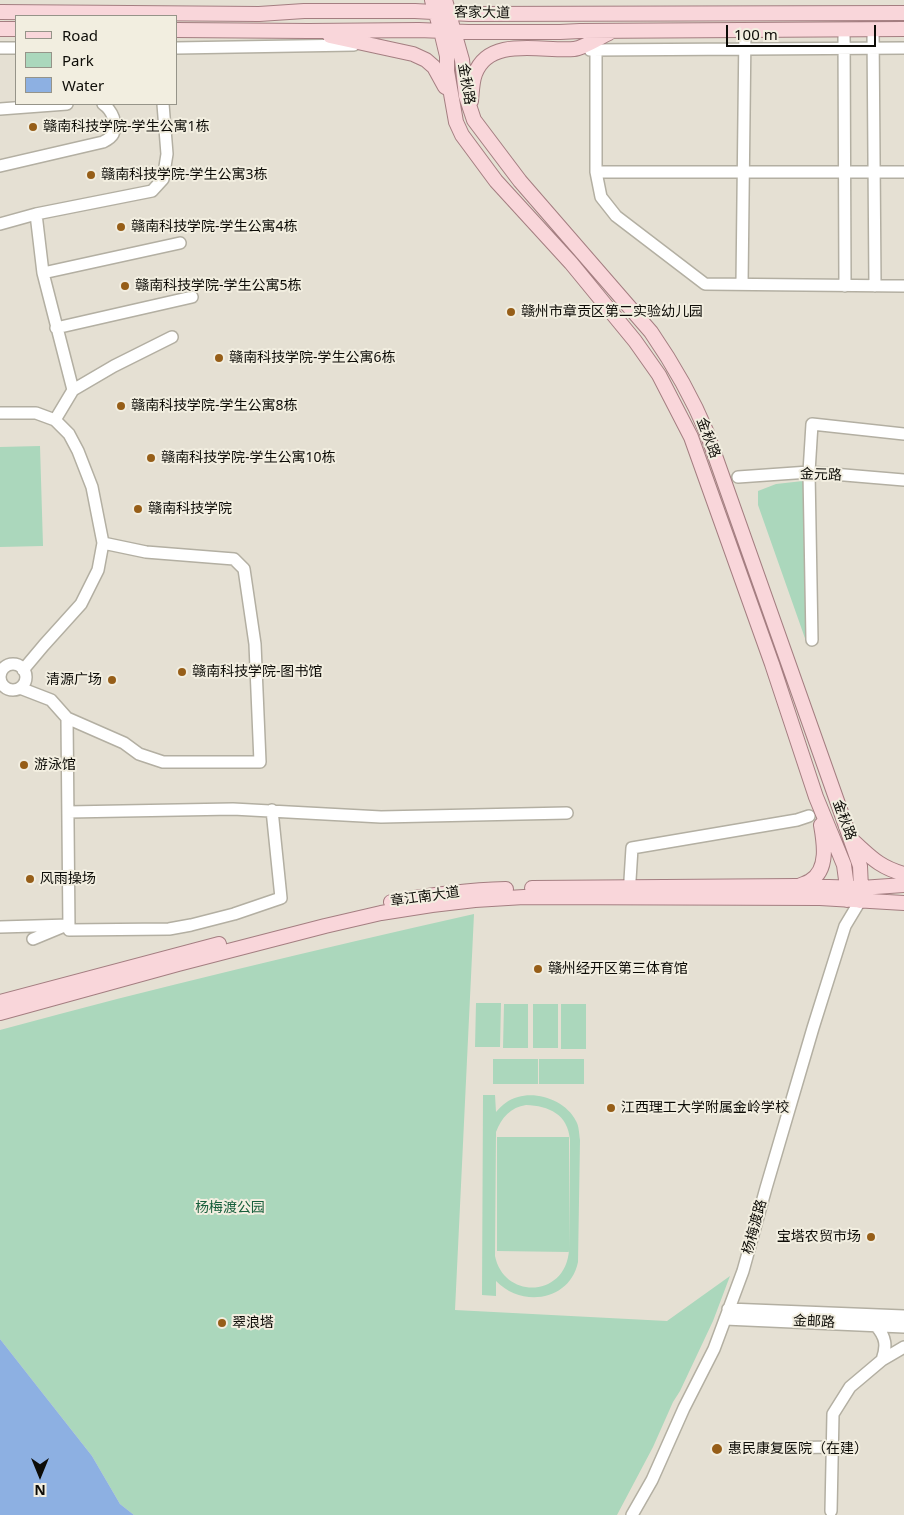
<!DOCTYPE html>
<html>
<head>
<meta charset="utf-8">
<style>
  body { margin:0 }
  #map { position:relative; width:904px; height:1515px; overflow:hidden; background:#e5e0d3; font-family:"Noto Sans",sans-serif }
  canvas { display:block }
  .legend { position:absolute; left:15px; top:15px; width:162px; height:90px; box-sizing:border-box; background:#f2eee0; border:1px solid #969489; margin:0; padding:6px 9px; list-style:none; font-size:15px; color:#0d0c07 }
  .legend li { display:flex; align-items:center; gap:10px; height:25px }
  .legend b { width:25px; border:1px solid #969489 }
  .north { position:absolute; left:15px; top:1450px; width:50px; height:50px; -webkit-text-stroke:4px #f2eee0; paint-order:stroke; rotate:180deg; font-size:14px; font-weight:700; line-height:20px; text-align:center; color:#0d0c07 }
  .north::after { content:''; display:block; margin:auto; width:18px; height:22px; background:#0d0c07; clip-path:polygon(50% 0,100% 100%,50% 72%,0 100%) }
  .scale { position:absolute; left:726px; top:25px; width:150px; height:22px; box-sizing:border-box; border:2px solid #0d0c07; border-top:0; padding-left:6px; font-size:15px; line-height:18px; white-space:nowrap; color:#0d0c07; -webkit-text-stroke:4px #f2eee0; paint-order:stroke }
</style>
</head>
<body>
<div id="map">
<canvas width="904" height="1515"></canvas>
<ul class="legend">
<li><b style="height:6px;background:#f9d6da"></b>Road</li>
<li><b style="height:14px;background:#abd7bc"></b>Park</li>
<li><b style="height:14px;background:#8db0e2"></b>Water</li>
</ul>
<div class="north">N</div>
<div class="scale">100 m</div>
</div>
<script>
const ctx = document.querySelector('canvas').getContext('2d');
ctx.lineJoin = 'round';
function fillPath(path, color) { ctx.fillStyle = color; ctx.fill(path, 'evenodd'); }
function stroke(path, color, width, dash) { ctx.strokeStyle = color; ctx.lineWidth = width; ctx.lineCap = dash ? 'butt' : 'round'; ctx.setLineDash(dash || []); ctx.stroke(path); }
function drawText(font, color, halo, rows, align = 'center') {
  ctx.font = font + ' "Noto Sans","Noto Sans SC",sans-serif'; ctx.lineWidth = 4; ctx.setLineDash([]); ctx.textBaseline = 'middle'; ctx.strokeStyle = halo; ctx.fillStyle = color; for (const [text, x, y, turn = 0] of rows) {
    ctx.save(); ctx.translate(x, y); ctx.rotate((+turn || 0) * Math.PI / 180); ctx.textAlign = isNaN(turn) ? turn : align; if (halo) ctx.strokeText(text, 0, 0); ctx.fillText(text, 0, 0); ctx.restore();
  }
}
const green = new Path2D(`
  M 40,446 L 43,546 L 0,547 L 0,447 Z
  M 803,481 L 807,644 L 758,505 L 758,491 L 776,484 Z
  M 474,914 L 455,1310 L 667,1321 L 730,1276 L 713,1321 L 680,1391 L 673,1402 L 653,1447 L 617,1515 L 134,1515 L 120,1504 L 92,1456 L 0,1339 L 0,1030 C 157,987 315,950 474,914 Z
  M 476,1003 L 501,1003 L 500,1047 L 475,1047 Z
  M 504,1004 L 528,1004 L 528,1048 L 503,1048 Z
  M 533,1004 L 558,1004 L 558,1048 L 533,1048 Z
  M 561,1004 L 586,1004 L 586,1049 L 561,1049 Z
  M 493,1059 L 538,1059 L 538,1084 L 493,1084 Z
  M 539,1059 L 584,1059 L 584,1084 L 539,1084 Z
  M 483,1095 L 495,1095 L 496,1112 C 502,1105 509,1099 518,1097 C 538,1091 566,1101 576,1121 C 579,1126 579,1133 580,1140 L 578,1262 C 570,1301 522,1308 496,1281 L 496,1296 L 482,1295 ZM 526,1105 C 549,1106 568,1114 570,1140 L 569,1250 C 566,1298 504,1300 495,1256 L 496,1132 C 501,1118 511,1107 526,1105 Z
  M 497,1137 L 569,1137 L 569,1252 L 497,1251 Z`);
const water = new Path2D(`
  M 0,1339 L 92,1456 L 120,1504 L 134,1515 L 0,1515 Z`);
const minor = new Path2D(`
  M 844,29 L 845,286
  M 873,29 L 875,286
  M 0,48 L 16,48
  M 176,48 L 354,45
  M 590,50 L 904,48
  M 596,50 L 596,172 L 904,172
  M 0,109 L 67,104
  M 0,166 L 103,142 C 107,140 111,138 113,134 C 118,124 112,110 103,104
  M 596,172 L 601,197 L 616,216 L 705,284 L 904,286
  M 36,214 L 43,273 L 73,390 L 55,420
  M 0,224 L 36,214 L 152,191 L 163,179 L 167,154 L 163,104
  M 43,273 L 180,243
  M 742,284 L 745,30
  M 56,328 L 192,297
  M 73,390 L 114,366 L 172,337
  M 0,413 L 36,413 L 55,420 L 69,434 L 78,451 L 92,487 L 103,543 L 98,570 L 81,604 L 44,645 L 23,670
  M 738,477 L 809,472 L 904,480
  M 812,640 L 809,472 L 812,424 L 904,434
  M0 677a13 13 0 1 1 26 0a13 13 0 1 1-26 0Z
  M 20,688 L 51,700 L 67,718 L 124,743 L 139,754 L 163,762 L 260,762 L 255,644 L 244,569 L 234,559 L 146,552 L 103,543
  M 67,718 L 69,930 L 169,929 L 191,925 L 234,914 L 281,898 L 272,810
  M 68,812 L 233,809 L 381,817 L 567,813
  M 629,896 L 632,848 L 797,820 L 809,816
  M 0,927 L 69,925
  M 33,939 L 62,927
  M 728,1309 L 904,1316
  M 725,1319 L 904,1327
  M 876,1326 C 886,1337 887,1346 882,1360
  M 779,1448 L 831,1447
  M 831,1511 L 833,1414 L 850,1387 L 882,1360 L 904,1347
  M 632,1515 L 652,1480 L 684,1408 L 714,1349 L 743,1271 L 766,1188 L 813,1028 L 845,926 L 860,901`);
const major = new Path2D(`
  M 432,0 L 441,31 L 447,56 L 447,71 L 456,122 L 462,135 L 496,181 L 571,263 L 635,341 L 659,375 L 691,437 L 772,664 L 816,797 L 844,865 L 847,887 L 847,900
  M 445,0 L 462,60 L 466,96 L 474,120 L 520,181 L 651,332 C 673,364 692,397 707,433 L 860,866 L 861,888 L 860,901
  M 0,12 L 259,14 L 304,11 L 415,11 L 469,14 L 904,13
  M 0,29 L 16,29
  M 176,30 L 309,31 L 419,30 L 468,32 L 560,32 L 580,31 L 904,29
  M 330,36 L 413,54 L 426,60 L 434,67 L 445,87
  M 471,101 C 472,92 472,82 475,74 C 489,35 544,52 574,49 C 584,48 600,37 609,33
  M 853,841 C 871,857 879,867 904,874
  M 799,886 C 803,884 807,883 810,881 C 829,870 824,842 821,825
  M 532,888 L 797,886 L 861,888 L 904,885
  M 391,902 C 429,895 467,890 506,889
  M 0,1002 L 219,944
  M 0,1013 L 178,964 L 325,926 L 381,913 L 432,905 L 475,900 L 524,897 L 820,898 L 904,903`);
const markers = [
  [33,127,5,"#965e18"],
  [91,175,5,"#965e18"],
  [121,227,5,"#965e18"],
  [125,286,5,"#965e18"],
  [511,312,5,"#965e18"],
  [219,358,5,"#965e18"],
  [121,406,5,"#965e18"],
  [151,458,5,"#965e18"],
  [138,509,5,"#965e18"],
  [182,672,5,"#965e18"],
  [112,680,5,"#965e18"],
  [24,765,5,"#965e18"],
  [30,879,5,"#965e18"],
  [538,969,5,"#965e18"],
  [611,1108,5,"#965e18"],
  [871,1237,5,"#965e18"],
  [222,1323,5,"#965e18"],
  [717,1449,6,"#965e18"]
];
const streetNames = [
  ["客家大道",482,13,1],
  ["金秋路",466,84,80],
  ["金秋路",708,438,69],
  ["金元路",821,475,2],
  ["金秋路",844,820,70],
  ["章江南大道",425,897,-8],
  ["杨梅渡路",755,1227,-75],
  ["金邮路",814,1322,3]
];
const poiNames = [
  ["赣南科技学院-学生公寓1栋",43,127],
  ["赣南科技学院-学生公寓3栋",101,175],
  ["赣南科技学院-学生公寓4栋",131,227],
  ["赣南科技学院-学生公寓5栋",135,286],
  ["赣州市章贡区第二实验幼儿园",521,312],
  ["赣南科技学院-学生公寓6栋",229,358],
  ["赣南科技学院-学生公寓8栋",131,406],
  ["赣南科技学院-学生公寓10栋",161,458],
  ["赣南科技学院",148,509],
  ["赣南科技学院-图书馆",192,672],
  ["清源广场",102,680,"right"],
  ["游泳馆",34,765],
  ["风雨操场",40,879],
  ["赣州经开区第三体育馆",548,969],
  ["江西理工大学附属金岭学校",621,1108],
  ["宝塔农贸市场",861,1237,"right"],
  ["翠浪塔",232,1323],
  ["惠民康复医院（在建）",728,1449]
];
const parkNames = [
  ["杨梅渡公园",230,1208]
];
fillPath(green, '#abd7bc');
fillPath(water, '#8db0e2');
stroke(minor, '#b3afa2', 14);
stroke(major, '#a47e81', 16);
stroke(minor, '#fff', 11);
stroke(major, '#f9d6da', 14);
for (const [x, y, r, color] of markers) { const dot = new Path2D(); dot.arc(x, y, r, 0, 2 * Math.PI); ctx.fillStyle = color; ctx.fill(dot); stroke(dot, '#f2eee0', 2); }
drawText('14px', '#0d0c07', '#f2eee0', streetNames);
drawText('14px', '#0d0c07', '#f2eee0', poiNames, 'left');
drawText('14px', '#185f3c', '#f2eee0', parkNames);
</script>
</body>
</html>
